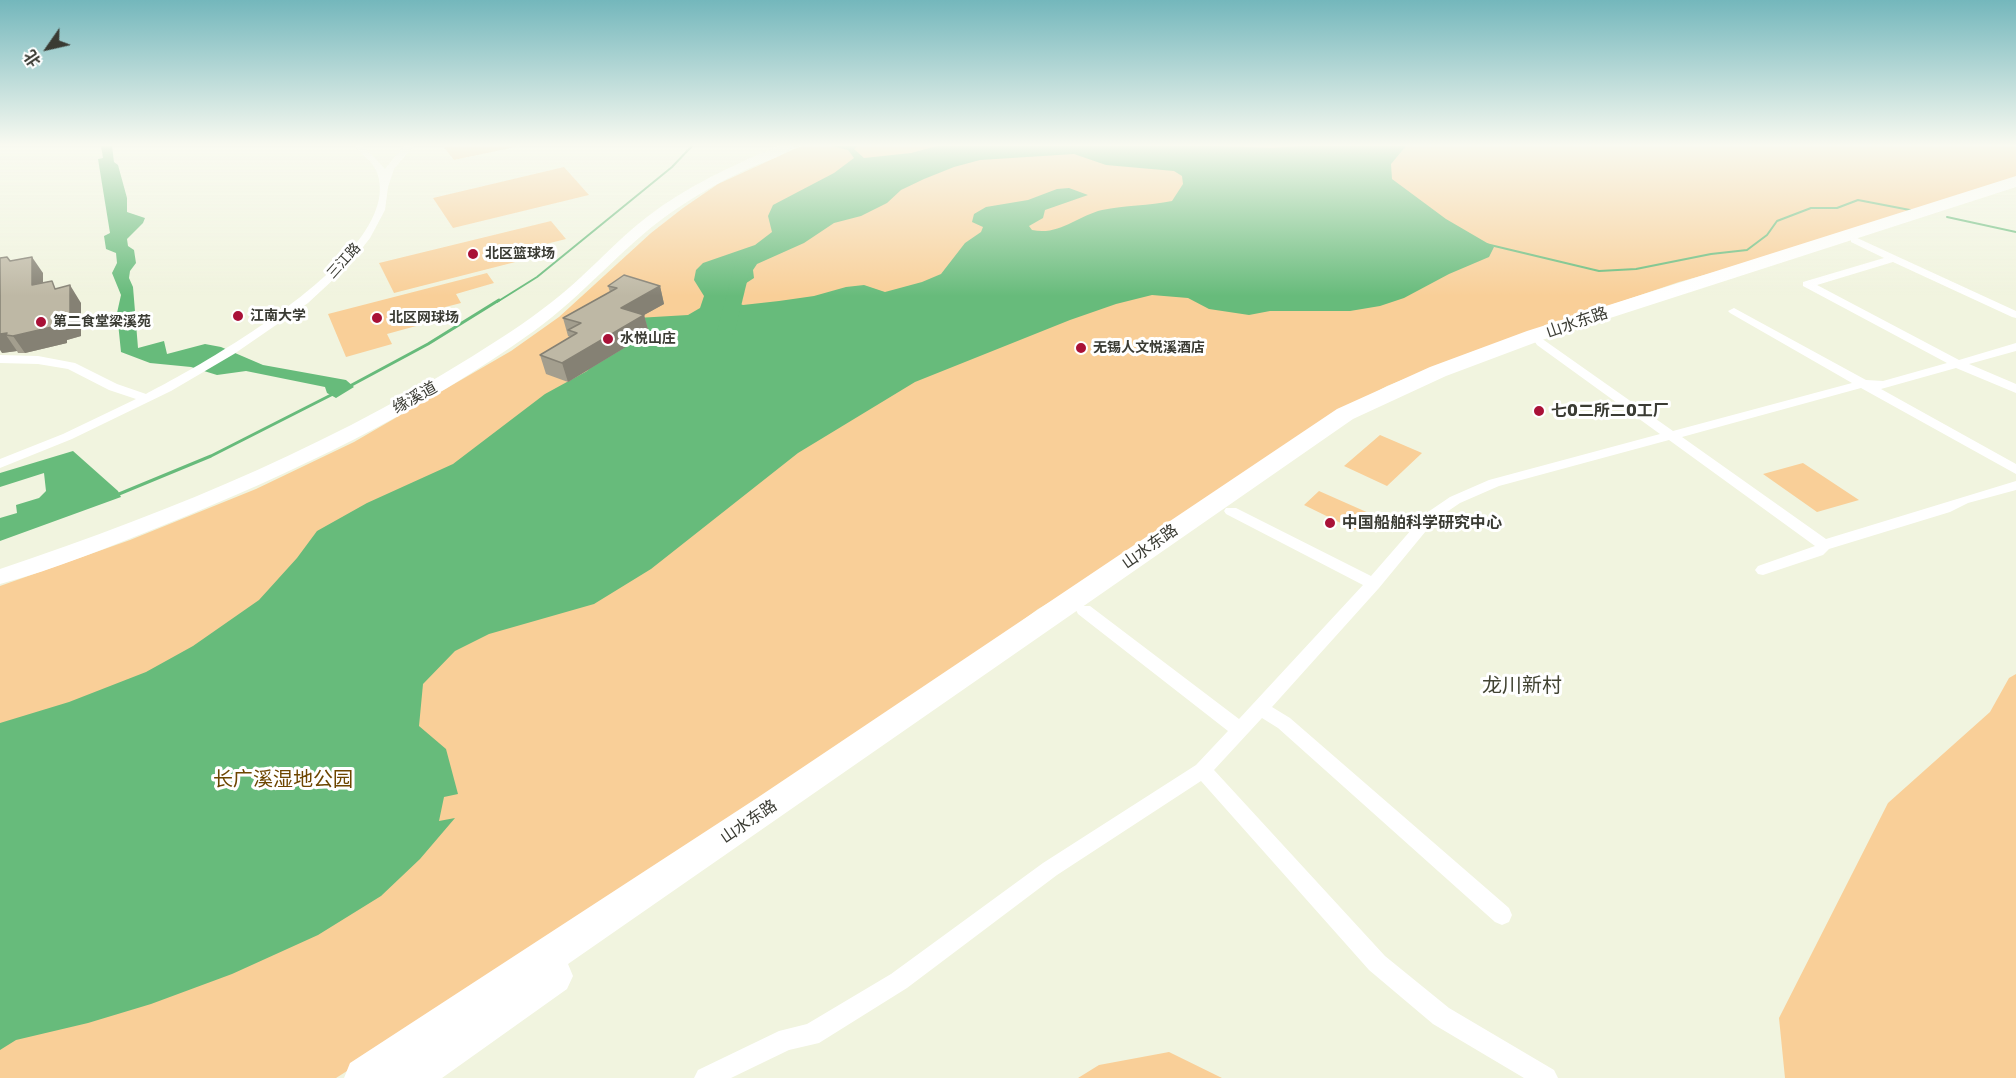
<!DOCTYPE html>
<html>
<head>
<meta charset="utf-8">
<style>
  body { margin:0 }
  #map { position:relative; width:2016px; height:1078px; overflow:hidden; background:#f1f4df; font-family:Rubik,"Noto Sans SC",sans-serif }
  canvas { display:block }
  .north { position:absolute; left:18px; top:18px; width:60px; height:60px; -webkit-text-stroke:4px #fff; paint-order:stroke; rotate:236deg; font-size:16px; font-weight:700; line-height:24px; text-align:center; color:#3a3b33 }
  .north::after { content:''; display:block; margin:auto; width:21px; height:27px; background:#3a3b33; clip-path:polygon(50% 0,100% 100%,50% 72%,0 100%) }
</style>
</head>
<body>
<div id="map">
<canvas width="2016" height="1078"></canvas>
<div class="north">北</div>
</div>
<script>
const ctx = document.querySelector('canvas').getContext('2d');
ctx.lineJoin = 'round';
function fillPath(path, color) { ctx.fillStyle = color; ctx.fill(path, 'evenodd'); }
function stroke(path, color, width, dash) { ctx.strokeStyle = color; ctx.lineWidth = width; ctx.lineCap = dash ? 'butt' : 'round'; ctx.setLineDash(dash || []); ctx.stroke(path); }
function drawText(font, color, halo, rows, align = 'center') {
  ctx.font = font + ' Rubik,"Noto Sans SC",sans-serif'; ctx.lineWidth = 6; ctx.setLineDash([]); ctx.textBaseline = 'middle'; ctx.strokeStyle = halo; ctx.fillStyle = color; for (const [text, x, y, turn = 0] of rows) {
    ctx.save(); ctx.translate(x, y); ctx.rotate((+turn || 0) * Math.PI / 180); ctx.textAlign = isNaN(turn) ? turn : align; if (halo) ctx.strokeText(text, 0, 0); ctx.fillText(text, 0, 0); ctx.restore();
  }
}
const green = new Path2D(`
  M 443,146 L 520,146 L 454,160 Z
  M 801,146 L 2016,146 L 2016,177 L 1740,265 L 1679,282 L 1472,352 L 1387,386 L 1325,420 L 1071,590 L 1038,609 L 978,654 L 568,931 L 336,1078 L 0,1078 L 0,586 L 130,540 L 256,489 L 354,442 L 511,351 L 559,317 L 651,233 L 683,208 L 718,184 Z
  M 564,167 L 589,195 L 453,228 L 433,198 Z
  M 551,221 L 566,239 L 526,249 L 531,258 L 394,293 L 379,263 Z
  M 487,273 L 494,283 L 456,294 L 461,303 L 422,313 L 427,323 L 387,334 L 392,344 L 346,357 L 328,314 Z
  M 1380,435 L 1422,453 L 1387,486 L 1344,466 Z
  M 1803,463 L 1859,500 L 1817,512 L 1763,474 Z
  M 1319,491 L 1371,514 L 1355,530 L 1304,505 Z
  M 2016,674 L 2016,1078 L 1785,1078 L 1779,1018 L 1888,803 L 1990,712 L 2009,678 Z
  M 1169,1052 L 1222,1078 L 1078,1078 L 1099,1065 Z`);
const water = new Path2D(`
  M 101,146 L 112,146 L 114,162 L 118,165 L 127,198 L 127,212 L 145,218 L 143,223 L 127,239 L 128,246 L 134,250 L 136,263 L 130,271 L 129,278 L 133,287 L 138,348 L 164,341 L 167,354 L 205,344 L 221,347 L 263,365 L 346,380 L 354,387 L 336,398 L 327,393 L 325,387 L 246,371 L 217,375 L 191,367 L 150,363 L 121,352 L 117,313 L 121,295 L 112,273 L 117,263 L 116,253 L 106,249 L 104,236 L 110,233 L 98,159 L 103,158 Z
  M 832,146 L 858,146 L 854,149 L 864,158 L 911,153 L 937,146 L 1219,146 L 1272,148 L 1300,146 L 1406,146 L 1391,164 L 1392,179 L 1446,219 L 1494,247 L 1489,257 L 1449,274 L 1404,298 L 1380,306 L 1350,311 L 1270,311 L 1249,315 L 1209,309 L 1188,298 L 1152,295 L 1116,304 L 1070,320 L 915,382 L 798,453 L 651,569 L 594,604 L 489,634 L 455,651 L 423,684 L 419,726 L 446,749 L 458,794 L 444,797 L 439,821 L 455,818 L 420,859 L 381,896 L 318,935 L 232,974 L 151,1004 L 88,1023 L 16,1040 L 0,1050 L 0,723 L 69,702 L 146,672 L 193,646 L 259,600 L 297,558 L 317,531 L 367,503 L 453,464 L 545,394 L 587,371 L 625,327 L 637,318 L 688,315 L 700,308 L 704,296 L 694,280 L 696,270 L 703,263 L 755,245 L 772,232 L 768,216 L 773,205 L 834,173 L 854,158 L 848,150 ZM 1074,154 L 1106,165 L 1174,171 L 1182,176 L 1183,184 L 1172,201 C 1149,206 1125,205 1102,210 C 1077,216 1059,236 1032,230 L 1029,226 L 1043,218 L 1045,210 L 1088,195 L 1069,188 L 1057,189 L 1028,200 L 986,207 L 974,214 L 972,222 L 983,227 L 981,232 L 965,243 L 941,274 L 922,282 L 885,292 L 864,285 L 846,287 L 814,296 L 779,301 L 743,305 L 729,300 L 731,293 L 754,278 L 753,270 L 757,264 L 804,243 L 834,223 L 861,216 L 887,203 L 901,190 L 924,179 L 954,167 L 980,160 Z
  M 73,451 L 118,491 L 121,497 L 0,541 L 0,518 L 17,513 L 16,505 L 39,498 L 46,491 L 44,473 L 0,487 L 0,473 Z`);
const streamFar1 = new Path2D(`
  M 1947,217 L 2016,232
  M 1486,244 L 1599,271 L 1636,269 L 1711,254 L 1747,250 L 1767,235 L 1777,221 L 1811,208 L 1837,208 L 1858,200 L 1910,210
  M 497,302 L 537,277 L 672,167 L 692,146`);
const stream = new Path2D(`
  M 348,387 L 428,344 L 499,300
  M 119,494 L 211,456 L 333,394`);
const river = new Path2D(`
  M 744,256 L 752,261 L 735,331 L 732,335 L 720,335 L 717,331 L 736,261 Z`);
const street = new Path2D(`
  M 355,146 L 363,146 L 385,169 L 404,146 L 413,146 L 394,169 L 388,187 L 385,210 L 370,238 L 349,265 L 308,303 L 234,354 L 171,391 L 72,439 L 0,468 L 0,459 L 63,434 L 136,399 L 109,390 L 68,369 L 38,364 L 0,363 L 0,355 L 38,356 L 75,363 L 117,384 L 146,394 C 202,365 411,250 376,170 C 372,161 361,154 355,146 Z
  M 1855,237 L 2016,311 L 2016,318 L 2012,317 L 1893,262 L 1817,285 L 1959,360 L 2016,343 L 2016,351 L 1969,364 L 2016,384 L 2016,393 L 1956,368 L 1881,389 L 2016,464 L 2016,474 L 1861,388 L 1682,437 L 1826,539 L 2016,481 L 2016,490 L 1968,503 L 1950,512 L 1829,549 L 1823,555 L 1763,575 L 1758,574 L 1755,570 L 1758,566 L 1815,546 L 1669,440 L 1499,486 L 1460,503 L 1435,520 L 1379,588 L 1272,707 L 1290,718 L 1509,908 L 1512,915 L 1509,922 L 1502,925 L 1495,922 L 1278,728 L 1262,718 L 1214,770 L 1385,956 L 1449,1008 L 1554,1070 L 1558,1078 L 1524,1078 L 1433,1024 L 1369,970 L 1201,781 L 1057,875 L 907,988 L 819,1043 L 789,1050 L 731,1078 L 694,1078 L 698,1070 L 779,1031 L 807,1024 L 891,974 L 1043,863 L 1196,765 L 1228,731 L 1078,614 L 1076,610 L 1078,606 L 1090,606 L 1239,719 L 1363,585 L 1226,514 L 1224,511 L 1226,508 L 1236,508 L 1371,576 L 1425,514 L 1450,497 L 1489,480 L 1660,434 L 1537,345 L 1535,342 L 1541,338 L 1673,431 L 1852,383 L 1730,313 L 1728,311 L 1734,308 L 1866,380 L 1883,381 L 1947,363 L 1803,286 L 1803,282 L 1884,258 L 1851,242 L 1851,238 Z`);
const secondary = new Path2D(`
  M 779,146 L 794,146 C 783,157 759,163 745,170 C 719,182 693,197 669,214 C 621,248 583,296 534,331 C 421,412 293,473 164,525 C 111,546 56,569 0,584 L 0,569 C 176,510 345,440 501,338 C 529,320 556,300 580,278 C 603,257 623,235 647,217 C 687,186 733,165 779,146 Z`);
const highway = new Path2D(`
  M 2016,176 L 2016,187 L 1542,340 L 1446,376 L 1353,419 L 568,964 L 573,976 L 567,989 L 442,1078 L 344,1078 L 350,1063 L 757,798 L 1337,409 L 1430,367 L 1527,331 Z`);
const wall = new Path2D(`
  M 10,261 L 43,273 L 43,283 L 57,289 L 81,303 L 81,336 L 67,340 L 67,343 L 25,353 L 18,353 L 17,351 L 2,353 Z
  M 608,286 L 660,286 L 664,304 L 644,315 L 649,333 L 568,382 L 546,374 L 540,355 L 570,337 L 568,336 L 563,318 L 610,292 Z`);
const shadedWall = new Path2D(`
  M 32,257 L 43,273 L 43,303 L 32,285 Z
  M 70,285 L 81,303 L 81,336 L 67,340 L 67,343 L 25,353 L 13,336 L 56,322 Z
  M 660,286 L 664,304 L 626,325 L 621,308 Z
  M 644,315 L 649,333 L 568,382 L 562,363 Z
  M 7,333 L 6,335 L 17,351 L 2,353 L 0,350 L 0,334 Z`);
const building = new Path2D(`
  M 7,257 L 10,261 L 32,257 L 32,285 L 52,281 L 55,289 L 70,285 L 70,318 L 56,322 L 56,326 L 13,336 L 6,335 L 7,333 L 0,334 L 0,258 Z
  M 624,275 L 660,286 L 621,308 L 644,315 L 562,363 L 540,355 L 577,333 L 568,330 L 581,323 L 563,318 L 617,288 L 608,286 Z`);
const markers = [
  [473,254,6,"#a91137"],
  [238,316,6,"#a91137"],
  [377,318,6,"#a91137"],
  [41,322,6,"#a91137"],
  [608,339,6,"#a91137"],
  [1081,348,6,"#a91137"],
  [1539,411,6,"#a91137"],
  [1330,523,6,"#a91137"]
];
const farPoinames = [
  ["北区篮球场",485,254],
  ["江南大学",250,316],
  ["北区网球场",389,318],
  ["第二食堂梁溪苑",53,322],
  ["水悦山庄",620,339],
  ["无锡人文悦溪酒店",1093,348]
];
const farStreetnames = [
  ["三江路",344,261,-48]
];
const streetNames = [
  ["山水东路",1577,323,-19],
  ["缘溪道",415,398,-29],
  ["山水东路",1150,547,-35],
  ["山水东路",749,822,-34]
];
const poiNames = [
  ["七0二所二0工厂",1551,411],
  ["中国船舶科学研究中心",1342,523]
];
const quarterNames = [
  ["龙川新村",1522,686]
];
const nearParknames = [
  ["长广溪湿地公园",283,780]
];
fillPath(green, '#f9cf98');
fillPath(water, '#67bb7b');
stroke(streamFar1, '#67bb7b', 2);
stroke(stream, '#67bb7b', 3);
fillPath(river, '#67bb7b');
fillPath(street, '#fff');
fillPath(secondary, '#fff');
fillPath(highway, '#fff');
fillPath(wall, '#a39e8e');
fillPath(shadedWall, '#858174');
fillPath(building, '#beb8a5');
stroke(building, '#858174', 1.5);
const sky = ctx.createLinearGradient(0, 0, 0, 296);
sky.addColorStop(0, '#74b7bc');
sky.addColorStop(0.49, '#f9faf1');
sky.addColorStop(1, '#f9faf100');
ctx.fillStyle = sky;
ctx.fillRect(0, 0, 2016, 296);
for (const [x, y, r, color] of markers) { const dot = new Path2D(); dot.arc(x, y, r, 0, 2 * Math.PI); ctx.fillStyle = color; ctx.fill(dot); stroke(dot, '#fff', 2); }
drawText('bold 14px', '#3a3b33', '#fff', farPoinames, 'left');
drawText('14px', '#3a3b33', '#fff', farStreetnames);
drawText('16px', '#3a3b33', '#fff', streetNames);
drawText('bold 16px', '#3a3b33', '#fff', poiNames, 'left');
drawText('20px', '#424433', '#fff', quarterNames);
drawText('20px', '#6d4600', '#fff', nearParknames);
</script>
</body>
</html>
